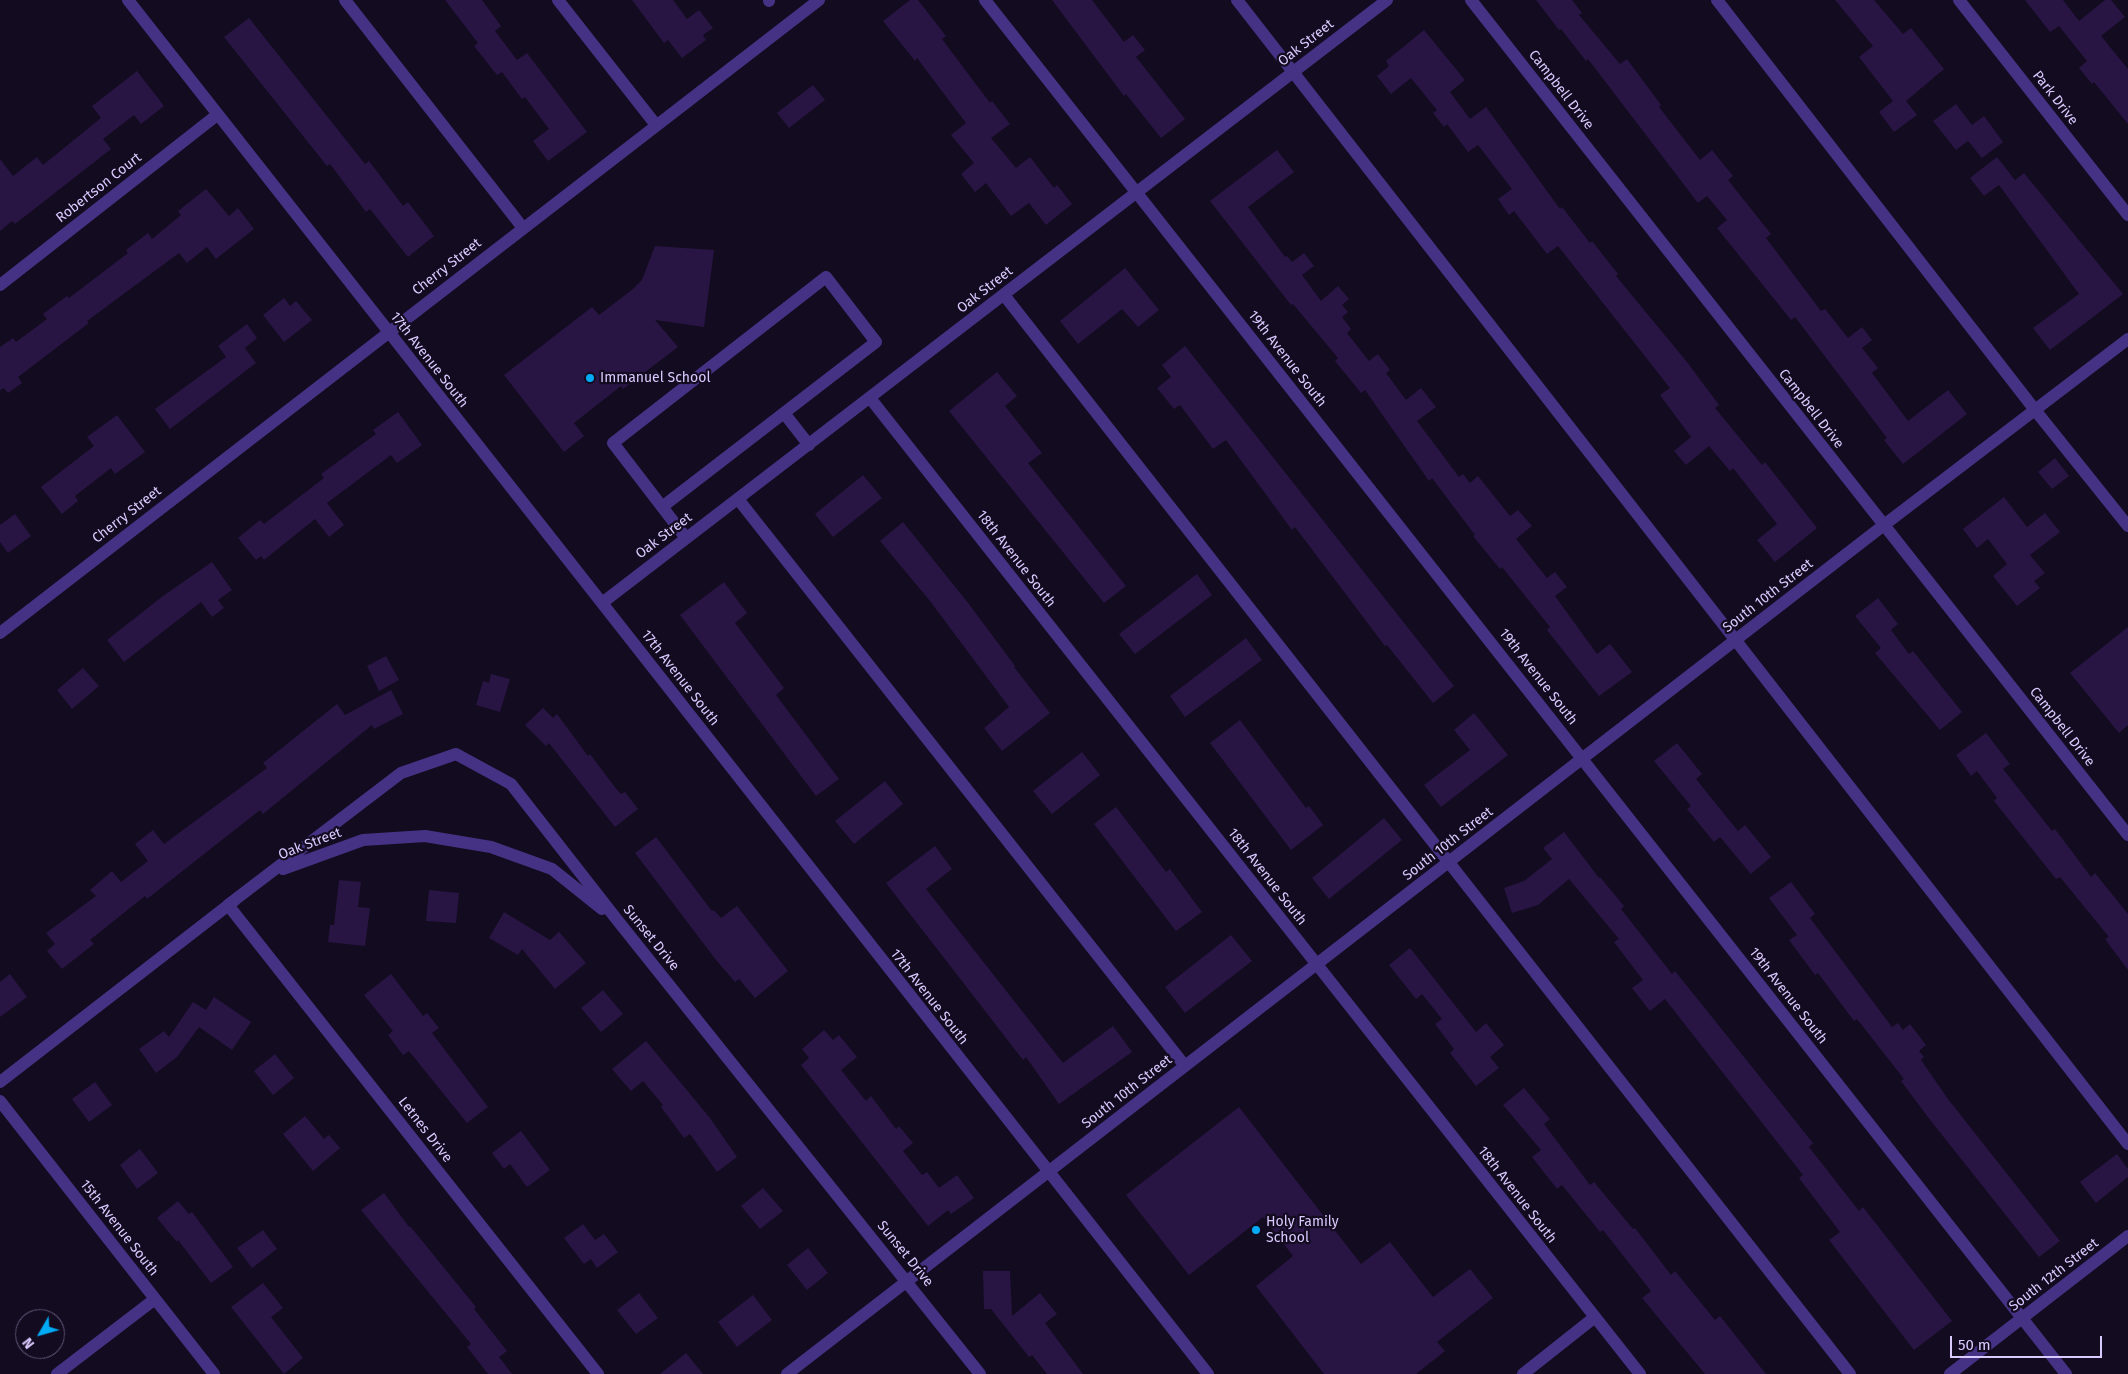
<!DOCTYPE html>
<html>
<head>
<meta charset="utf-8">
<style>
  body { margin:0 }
  #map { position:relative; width:2128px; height:1374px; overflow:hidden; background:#130b20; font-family:"Fira Sans",sans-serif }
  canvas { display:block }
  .north { position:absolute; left:15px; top:1309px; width:50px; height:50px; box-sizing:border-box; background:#130b20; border:1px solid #635779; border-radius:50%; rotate:232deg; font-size:14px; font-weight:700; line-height:20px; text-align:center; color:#dbcaff }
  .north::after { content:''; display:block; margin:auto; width:18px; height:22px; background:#00aaf5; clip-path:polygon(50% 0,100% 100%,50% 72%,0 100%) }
  .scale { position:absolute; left:1950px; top:1336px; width:152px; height:22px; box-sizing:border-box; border:2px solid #dbcaff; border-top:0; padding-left:6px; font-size:15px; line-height:18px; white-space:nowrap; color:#dbcaff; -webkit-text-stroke:4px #130b20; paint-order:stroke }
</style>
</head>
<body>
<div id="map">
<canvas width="2128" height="1374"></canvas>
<div class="north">N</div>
<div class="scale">50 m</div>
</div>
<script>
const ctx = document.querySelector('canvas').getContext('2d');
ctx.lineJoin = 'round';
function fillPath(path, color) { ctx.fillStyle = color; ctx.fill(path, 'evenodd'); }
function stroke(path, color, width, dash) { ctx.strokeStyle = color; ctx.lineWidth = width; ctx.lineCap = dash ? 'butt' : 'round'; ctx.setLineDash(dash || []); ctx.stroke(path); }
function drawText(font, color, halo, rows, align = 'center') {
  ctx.font = font + ' "Fira Sans",sans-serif'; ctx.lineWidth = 4.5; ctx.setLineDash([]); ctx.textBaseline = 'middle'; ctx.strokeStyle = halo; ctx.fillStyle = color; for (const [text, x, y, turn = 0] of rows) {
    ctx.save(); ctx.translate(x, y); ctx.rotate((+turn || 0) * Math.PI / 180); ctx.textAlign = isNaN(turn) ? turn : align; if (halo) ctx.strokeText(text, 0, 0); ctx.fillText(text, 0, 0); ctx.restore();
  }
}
const building = new Path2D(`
  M 445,0 L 482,0 L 501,26 L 495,31 L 517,60 L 527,53 L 587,132 L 548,161 L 533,141 L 549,129 L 525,97 L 522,99 L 502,72 L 497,75 L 474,46 L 478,43 Z
  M 632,0 L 673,0 L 687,19 L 699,10 L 713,28 L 703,35 L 706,40 L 682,58 L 668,40 L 664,43 Z
  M 910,0 L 918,0 L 946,36 L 942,39 L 990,103 L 992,101 L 1010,124 L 991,138 L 1016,168 L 1030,157 L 1054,188 L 1057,185 L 1072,204 L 1046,225 L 1029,203 L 1011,216 L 986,183 L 975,192 L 961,174 L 974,163 L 951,135 L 966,123 L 917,58 L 915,61 L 883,21 Z
  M 1052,0 L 1092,0 L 1124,42 L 1133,35 L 1145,50 L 1136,57 L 1185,119 L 1161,138 L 1126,94 L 1124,96 Z
  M 1536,0 L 1572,0 L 1582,13 L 1579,15 L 1620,64 L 1627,59 L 1661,105 L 1659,107 L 1700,160 L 1712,150 L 1733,176 L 1728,180 L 1771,234 L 1766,238 L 1821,311 L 1825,309 L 1848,338 L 1862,327 L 1872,340 L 1862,348 L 1878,368 L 1872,373 L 1908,421 L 1948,390 L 1967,414 L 1903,464 L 1884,440 L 1887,438 L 1795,317 L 1791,320 L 1717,228 L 1727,220 L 1707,196 L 1698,203 L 1588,59 L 1586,61 L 1561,29 L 1559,30 Z
  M 1835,0 L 1874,0 L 1903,34 L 1911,28 L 1944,69 L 1906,101 L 1917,115 L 1894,132 L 1879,112 L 1893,101 L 1859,57 L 1873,46 Z
  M 2025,0 L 2063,0 L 2079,21 L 2105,0 L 2111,0 L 2125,17 L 2101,36 L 2128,69 L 2128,124 L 2094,82 L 2092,84 L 2079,68 L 2087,61 L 2059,26 L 2050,32 Z
  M 249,18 L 365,164 L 369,161 L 403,206 L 408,202 L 434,236 L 408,257 L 370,209 L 366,212 L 330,164 L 327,166 L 224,37 Z
  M 1424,30 L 1465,80 L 1450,92 L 1470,119 L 1486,107 L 1560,209 L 1562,207 L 1590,243 L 1592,241 L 1618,274 L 1616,276 L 1687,362 L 1719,405 L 1715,408 L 1762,465 L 1765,462 L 1817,528 L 1775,562 L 1757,540 L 1777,524 L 1733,468 L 1730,471 L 1709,446 L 1686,465 L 1674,451 L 1691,437 L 1660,395 L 1670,388 L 1558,246 L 1547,254 L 1514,211 L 1509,215 L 1498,199 L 1512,189 L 1478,145 L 1468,152 L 1447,124 L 1444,127 L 1433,113 L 1437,110 L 1411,78 L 1391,94 L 1377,76 L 1389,66 L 1386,61 Z
  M 137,71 L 164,106 L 141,124 L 134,115 L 103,139 L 111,149 L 15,224 L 12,221 L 0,231 L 0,159 L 13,176 L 37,157 L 43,165 L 101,118 L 92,106 Z
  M 813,85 L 825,100 L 789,128 L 777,113 Z
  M 1956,104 L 1972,125 L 1984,116 L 2003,142 L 1982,158 L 1968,141 L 1956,150 L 1933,121 Z
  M 1277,150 L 1294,172 L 1248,207 L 1285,257 L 1287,256 L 1292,262 L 1304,253 L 1314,266 L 1302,275 L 1321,301 L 1338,286 L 1349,299 L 1342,305 L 1348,312 L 1342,317 L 1351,329 L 1347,333 L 1369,361 L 1378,354 L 1390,370 L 1386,373 L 1406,400 L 1421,388 L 1436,407 L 1417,421 L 1459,477 L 1463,474 L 1470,483 L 1478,476 L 1510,516 L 1518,510 L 1532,526 L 1516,539 L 1547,578 L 1555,572 L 1567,587 L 1555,596 L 1597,654 L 1610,644 L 1632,672 L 1599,696 L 1547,630 L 1550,627 L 1502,567 L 1500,569 L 1473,536 L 1475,535 L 1432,478 L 1429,481 L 1365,390 L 1361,393 L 1335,361 L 1338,358 L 1293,304 L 1291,305 L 1210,201 Z
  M 1997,157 L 2015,180 L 2024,173 L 2123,294 L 2050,350 L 2033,328 L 2079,294 L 1999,185 L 1984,196 L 1970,178 Z
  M 206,189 L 229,216 L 238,208 L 254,229 L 216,259 L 207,247 L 187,263 L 179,253 L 87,321 L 89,323 L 18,377 L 22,383 L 8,393 L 4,388 L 0,390 L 0,347 L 13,338 L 16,342 L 47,319 L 43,314 L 67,296 L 69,298 L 128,253 L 126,250 L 148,233 L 152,239 L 181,215 L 178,211 Z
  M 655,246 L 714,250 L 704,327 L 655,320 L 678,347 L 623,389 L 621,386 L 574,423 L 584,436 L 564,452 L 504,375 L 592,307 L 599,315 L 633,289 L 642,280 Z
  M 1125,268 L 1159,310 L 1138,327 L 1122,309 L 1078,344 L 1060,321 Z
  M 284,298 L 290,306 L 296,301 L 312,320 L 284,342 L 263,315 Z
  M 247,324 L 257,338 L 245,348 L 256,363 L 170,429 L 155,409 L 226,357 L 218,346 Z
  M 1185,346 L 1454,686 L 1433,703 L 1387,645 L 1385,646 L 1295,527 L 1292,530 L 1226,440 L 1213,449 L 1180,405 L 1174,409 L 1157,388 L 1171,377 L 1162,365 Z
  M 997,372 L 1017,396 L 1005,406 L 1042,453 L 1028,463 L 1126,586 L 1104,603 L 949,411 Z
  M 398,412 L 422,445 L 397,463 L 391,455 L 327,503 L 344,525 L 329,537 L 315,519 L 264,560 L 261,556 L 256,560 L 238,538 L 260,520 L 264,524 L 324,478 L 321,474 L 376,434 L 373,430 Z
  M 117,415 L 145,452 L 115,474 L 111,468 L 75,496 L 78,501 L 62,514 L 41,487 L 94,446 L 87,437 Z
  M 2055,458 L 2069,476 L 2052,489 L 2038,472 Z
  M 863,475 L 882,498 L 833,537 L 815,514 Z
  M 2004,497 L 2027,527 L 2045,513 L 2060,532 L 2030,555 L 2045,573 L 2034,581 L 2040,588 L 2017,606 L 1993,576 L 2007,564 L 1988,539 L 1977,548 L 1963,529 Z
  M 15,514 L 31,536 L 8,553 L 0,542 L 0,525 Z
  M 903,522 L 969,604 L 1015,666 L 1014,667 L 1050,713 L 1002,751 L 984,728 L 1009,707 L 930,601 L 880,541 Z
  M 212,562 L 232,590 L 218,600 L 224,608 L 212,617 L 201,602 L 124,662 L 107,640 L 163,596 Z
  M 1197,574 L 1212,595 L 1135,654 L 1119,634 Z
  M 724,582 L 747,613 L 735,623 L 784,688 L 776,695 L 839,779 L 816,796 L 680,615 Z
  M 1878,598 L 1898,624 L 1891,630 L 1909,654 L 1913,651 L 1962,712 L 1940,730 L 1875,653 L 1881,648 L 1855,616 Z
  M 2128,627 L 2128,725 L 2119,733 L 2070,673 Z
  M 1246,638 L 1262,660 L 1185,717 L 1170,696 Z
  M 386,656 L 399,680 L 379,691 L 367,666 Z
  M 83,668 L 99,686 L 72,709 L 57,690 Z
  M 491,674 L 510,679 L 500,712 L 476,705 L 483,681 L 489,683 Z
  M 391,690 L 403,714 L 374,729 L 372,725 L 263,814 L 260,810 L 147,899 L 145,896 L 90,940 L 94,944 L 62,969 L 47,951 L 55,944 L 46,933 L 96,896 L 90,890 L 112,871 L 121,882 L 148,861 L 135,844 L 153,830 L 164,844 L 267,768 L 263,763 L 337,704 L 345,715 Z
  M 543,708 L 553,718 L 557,714 L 588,756 L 590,754 L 614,786 L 621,794 L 625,792 L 638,809 L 615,827 L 549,743 L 546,746 L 525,725 Z
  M 1474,713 L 1508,755 L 1441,807 L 1424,785 L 1470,750 L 1454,730 Z
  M 1240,720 L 1306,808 L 1309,806 L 1323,825 L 1291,850 L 1210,743 Z
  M 1986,733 L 2010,764 L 2003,769 L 2052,831 L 2055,829 L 2091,877 L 2095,873 L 2128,914 L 2128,970 L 2105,939 L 2109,937 L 2060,877 L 2056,879 L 1994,801 L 1997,798 L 1977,771 L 1971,776 L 1956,755 Z
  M 1677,743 L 1702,774 L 1696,779 L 1738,831 L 1745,825 L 1771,857 L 1751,874 L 1720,837 L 1714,842 L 1687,809 L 1691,806 L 1654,761 Z
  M 1082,752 L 1100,775 L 1052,814 L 1033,791 Z
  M 885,781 L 903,804 L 854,844 L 835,821 Z
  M 1116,807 L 1166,872 L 1170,869 L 1202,912 L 1176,931 L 1094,824 Z
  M 1384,818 L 1402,840 L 1329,899 L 1312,878 Z
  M 1564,832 L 1599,878 L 1600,877 L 1624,906 L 1621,909 L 1672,974 L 1675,971 L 1813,1143 L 1809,1147 L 1859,1211 L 1863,1207 L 1952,1321 L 1914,1350 L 1829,1240 L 1840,1232 L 1799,1178 L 1803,1175 L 1665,999 L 1650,1011 L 1632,988 L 1643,980 L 1614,942 L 1619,939 L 1569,879 L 1538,905 L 1512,913 L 1504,888 L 1524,881 L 1552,859 L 1543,848 Z
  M 656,837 L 712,911 L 714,910 L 721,918 L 737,906 L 788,971 L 755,998 L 739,979 L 735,982 L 716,960 L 635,853 Z
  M 935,846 L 952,869 L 926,889 L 1063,1063 L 1113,1026 L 1132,1052 L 1059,1104 L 1026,1057 L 1023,1060 L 886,883 Z
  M 339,880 L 361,882 L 358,907 L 370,908 L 365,946 L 328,942 L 330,925 L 334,925 Z
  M 1791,882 L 1815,914 L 1810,918 L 1892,1027 L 1898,1023 L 1903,1030 L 1910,1024 L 1926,1045 L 1919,1051 L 1924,1057 L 1921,1060 L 1948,1099 L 2060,1241 L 2039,1257 L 1927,1116 L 1901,1081 L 1904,1079 L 1857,1019 L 1854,1021 L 1818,973 L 1815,975 L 1789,940 L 1797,935 L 1769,898 Z
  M 429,890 L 459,893 L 456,923 L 426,921 Z
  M 504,912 L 550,940 L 559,932 L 586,963 L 555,989 L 522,949 L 518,955 L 489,938 Z
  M 1231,935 L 1252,961 L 1185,1013 L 1165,987 Z
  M 1410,948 L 1476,1032 L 1486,1023 L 1504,1045 L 1490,1057 L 1499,1068 L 1476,1086 L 1450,1053 L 1454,1049 L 1435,1024 L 1442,1019 L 1422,994 L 1416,999 L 1389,965 Z
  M 10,974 L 27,997 L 0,1017 L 0,982 Z
  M 391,974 L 423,1016 L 427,1013 L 439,1028 L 432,1033 L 488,1107 L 467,1123 L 409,1051 L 403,1055 L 388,1035 L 393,1031 L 364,995 Z
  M 603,990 L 623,1014 L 601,1032 L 581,1008 Z
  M 214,997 L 251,1022 L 232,1050 L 199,1027 L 177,1057 L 156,1073 L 139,1049 L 164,1031 L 169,1037 L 193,1002 L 206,1010 Z
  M 824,1030 L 833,1040 L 839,1035 L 857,1057 L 841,1070 L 866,1101 L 871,1096 L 896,1129 L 899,1126 L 913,1143 L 903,1151 L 922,1175 L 927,1172 L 939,1188 L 957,1175 L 974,1198 L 951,1214 L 948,1210 L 928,1226 L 801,1065 L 809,1058 L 802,1049 Z
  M 646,1041 L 710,1118 L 737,1157 L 717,1172 L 690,1134 L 684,1138 L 661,1107 L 663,1105 L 643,1081 L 631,1091 L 612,1069 Z
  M 275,1054 L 294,1078 L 273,1095 L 254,1071 Z
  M 95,1082 L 112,1105 L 89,1122 L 72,1099 Z
  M 1524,1088 L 1550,1119 L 1544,1124 L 1590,1185 L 1594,1182 L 1633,1229 L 1635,1228 L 1671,1275 L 1675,1271 L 1715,1320 L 1720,1316 L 1766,1374 L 1705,1374 L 1642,1298 L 1651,1291 L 1603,1230 L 1600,1232 L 1562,1185 L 1557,1189 L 1532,1157 L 1541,1150 L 1503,1105 Z
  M 1239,1107 L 1361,1264 L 1390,1242 L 1433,1297 L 1470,1269 L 1493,1298 L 1437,1342 L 1445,1351 L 1416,1374 L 1324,1374 L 1256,1286 L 1293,1256 L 1263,1217 L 1189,1275 L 1126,1195 Z
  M 305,1116 L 324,1139 L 329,1135 L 340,1148 L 313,1171 L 283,1134 Z
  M 521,1131 L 550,1170 L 527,1187 L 510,1164 L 504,1169 L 492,1153 Z
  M 140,1149 L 158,1173 L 137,1189 L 120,1165 Z
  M 2117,1154 L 2128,1169 L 2128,1177 L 2096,1203 L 2080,1182 Z
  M 763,1188 L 783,1211 L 760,1229 L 741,1206 Z
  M 384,1193 L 409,1227 L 410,1226 L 476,1307 L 474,1309 L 507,1351 L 499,1357 L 512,1374 L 488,1374 L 467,1347 L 471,1344 L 361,1210 Z
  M 178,1201 L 189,1214 L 192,1212 L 233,1267 L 211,1283 L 178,1240 L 177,1242 L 157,1218 Z
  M 583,1224 L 595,1240 L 604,1234 L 618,1252 L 597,1268 L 591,1259 L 584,1264 L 564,1238 Z
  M 263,1230 L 277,1249 L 252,1268 L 237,1248 Z
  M 808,1248 L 828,1273 L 807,1290 L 787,1265 Z
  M 983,1271 L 1010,1271 L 1012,1316 L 1040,1293 L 1057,1314 L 1045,1323 L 1083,1374 L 1047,1374 L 1032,1355 L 1029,1357 L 991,1309 L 984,1309 Z
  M 263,1283 L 283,1308 L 271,1317 L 303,1358 L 284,1374 L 231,1307 Z
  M 639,1293 L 658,1318 L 636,1334 L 617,1310 Z
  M 753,1295 L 772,1320 L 737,1347 L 718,1322 Z
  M 686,1353 L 703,1374 L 660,1374 Z`);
const minor = new Path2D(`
  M 128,0 L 1208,1374
  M 345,0 L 523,228
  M 558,0 L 656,125
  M 769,0 L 769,1
  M 985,0 L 2066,1374
  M 1237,0 L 2128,1144
  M 1471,0 L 2128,835
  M 1717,0 L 2035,410 L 2128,526
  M 1959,0 L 2128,215
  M 0,285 L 217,115
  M 1004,295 L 1850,1374
  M 870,398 L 1640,1374
  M 784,413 L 809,445
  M 738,499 L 1185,1066
  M 662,507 L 876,342 L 826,277 L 613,443 L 686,538
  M 602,603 L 1387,0
  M 0,633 L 819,0
  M 283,869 L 363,840 L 425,836 L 491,847 L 552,869 L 602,909
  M 0,1082 L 235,900
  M 0,1101 L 214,1374
  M 57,1374 L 155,1299
  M 598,1374 L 228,905 L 401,773 L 456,754 L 511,784 L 618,921 L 980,1374
  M 787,1374 L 1884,525 L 2128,339
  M 1523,1374 L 1595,1317
  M 1950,1374 L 2128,1236`);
const markers = [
  [590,378,5,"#00aaf5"],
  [1256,1230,5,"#00aaf5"]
];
const streetNames = [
  ["Oak Street",1306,43,-38],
  ["Campbell Drive",1561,90,52],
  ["Park Drive",2055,98,52],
  ["Robertson Court",99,188,-38],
  ["Cherry Street",447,267,-38],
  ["Oak Street",985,290,-38],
  ["19th Avenue South",1287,359,52],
  ["17th Avenue South",429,360,52],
  ["Campbell Drive",1811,409,52],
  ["Cherry Street",127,515,-38],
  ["Oak Street",664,536,-37],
  ["18th Avenue South",1016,559,52],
  ["South 10th Street",1768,596,-38],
  ["19th Avenue South",1538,677,52],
  ["17th Avenue South",680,678,52],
  ["Campbell Drive",2062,727,52],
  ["Oak Street",310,844,-21],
  ["South 10th Street",1448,844,-38],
  ["18th Avenue South",1267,877,52],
  ["Sunset Drive",651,938,51],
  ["19th Avenue South",1788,996,52],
  ["17th Avenue South",929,997,52],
  ["South 10th Street",1127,1092,-38],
  ["Letnes Drive",425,1130,52],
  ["18th Avenue South",1517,1195,52],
  ["15th Avenue South",119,1228,52],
  ["Sunset Drive",905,1254,51],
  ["South 12th Street",2054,1275,-38]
];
const poiNames = [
  ["Immanuel School",600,378],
  ["Holy Family",1266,1222],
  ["School",1266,1238]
];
fillPath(building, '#281543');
stroke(minor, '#463284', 12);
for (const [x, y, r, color] of markers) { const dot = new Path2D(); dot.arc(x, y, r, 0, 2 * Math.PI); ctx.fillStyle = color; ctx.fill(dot); stroke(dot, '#130b20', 2); }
drawText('14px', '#dbcaff', '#130b20', streetNames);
drawText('14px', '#dbcaff', '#130b20', poiNames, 'left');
</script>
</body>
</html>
